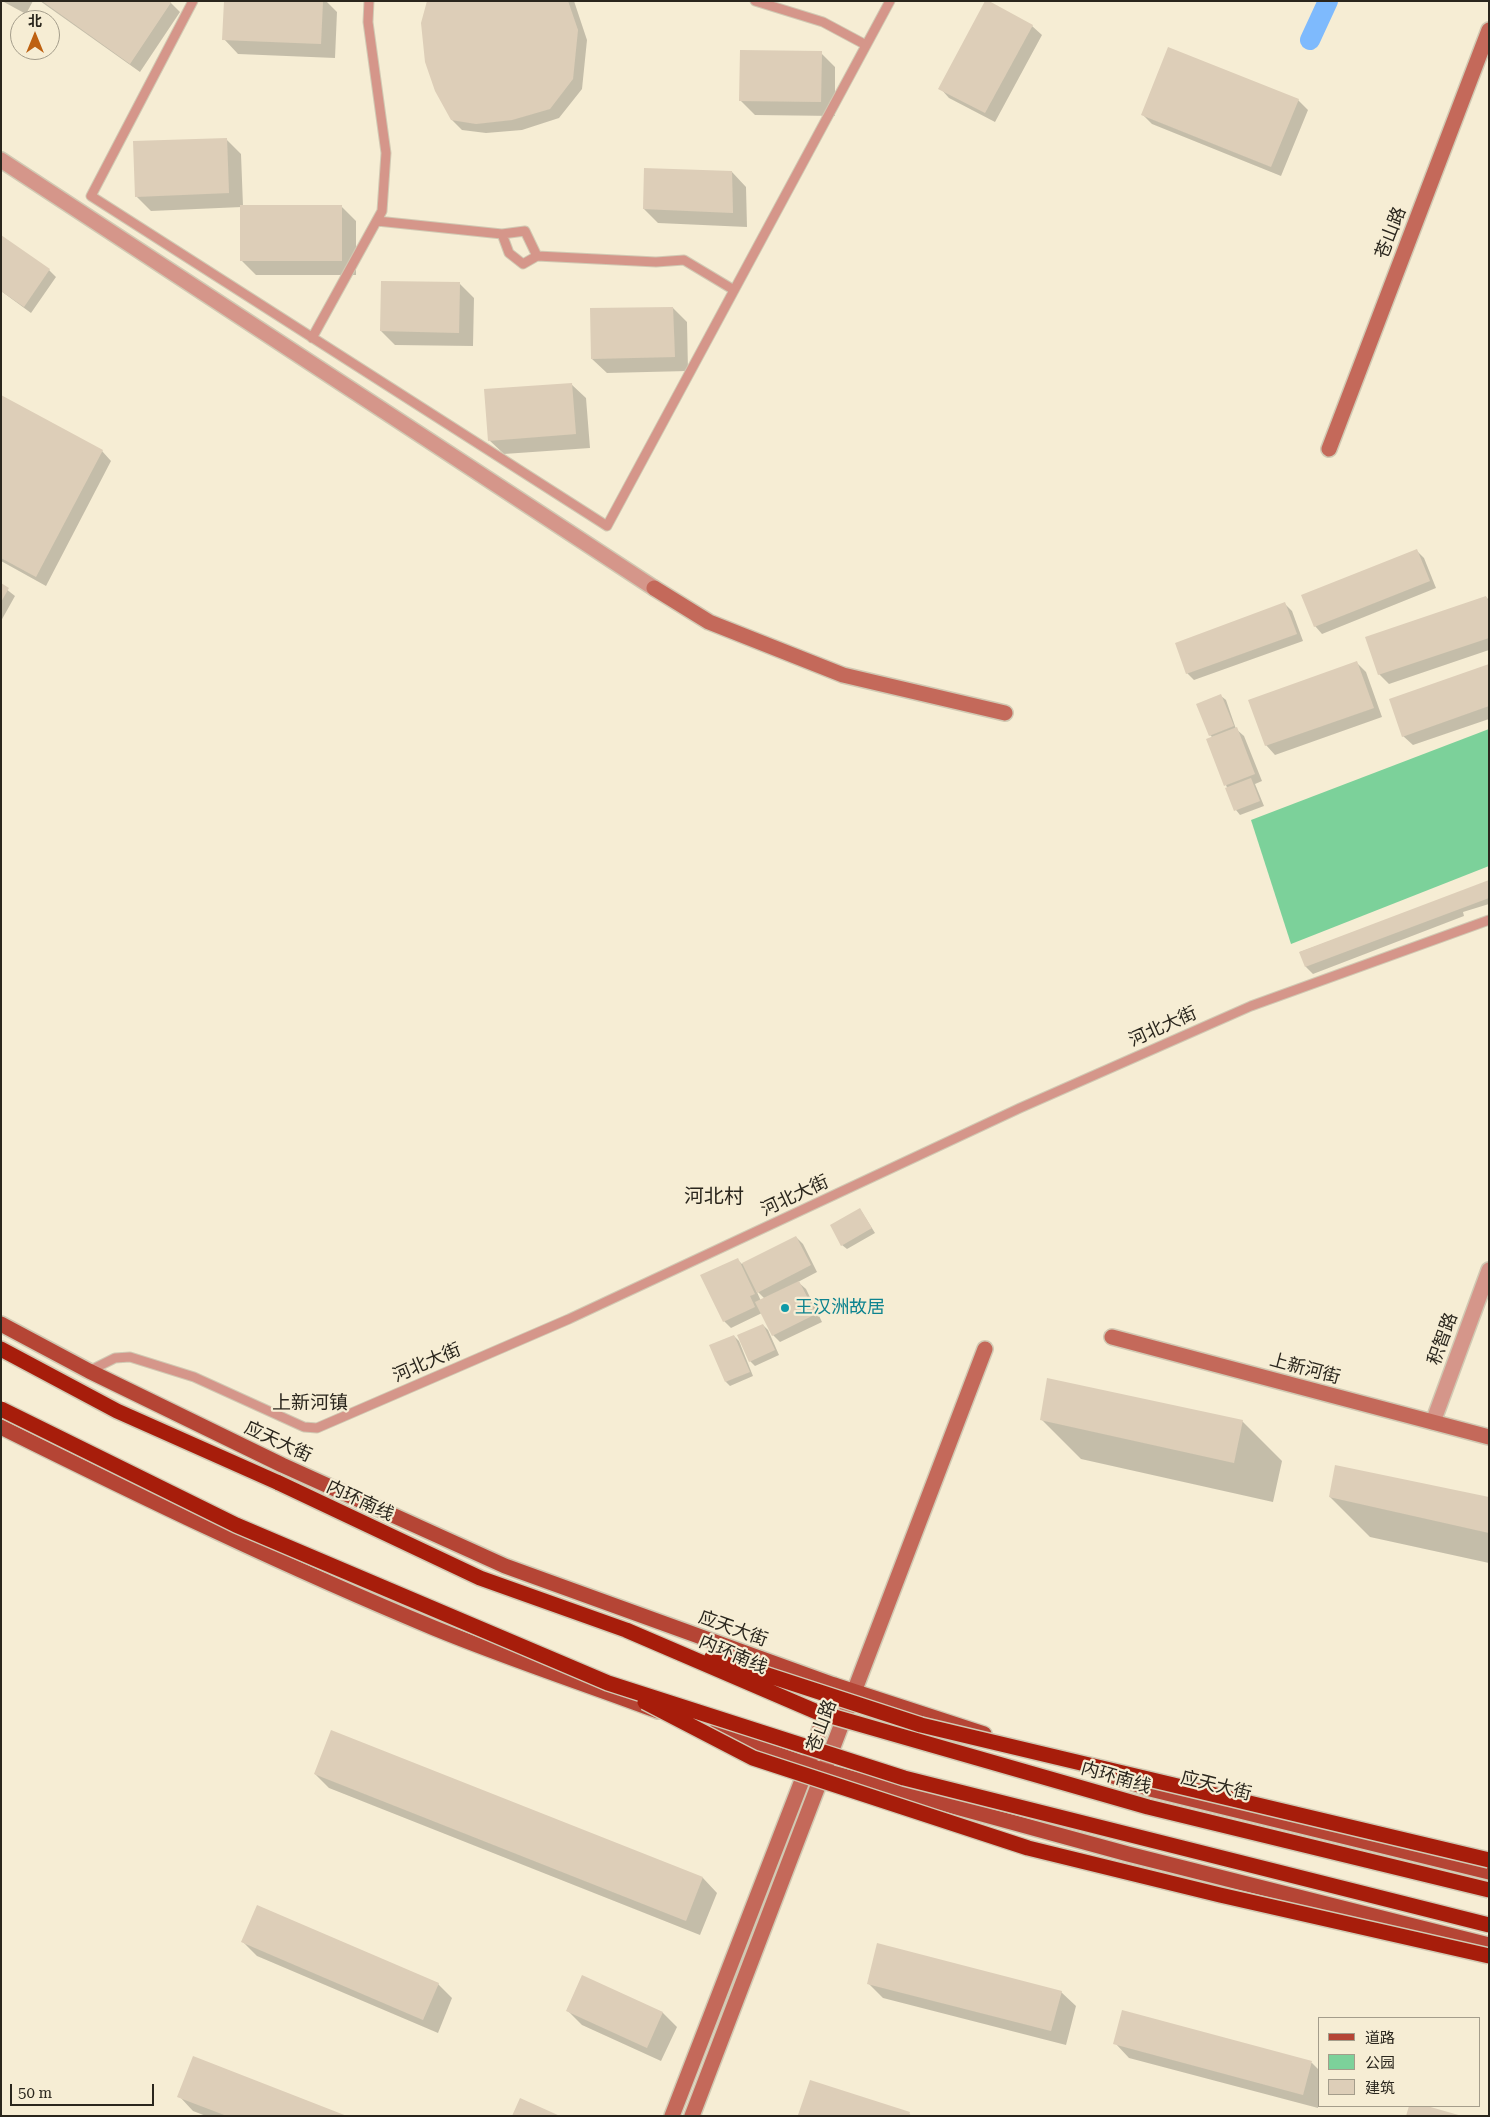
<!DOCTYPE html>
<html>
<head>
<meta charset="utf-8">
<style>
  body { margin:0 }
  #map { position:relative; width:1490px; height:2117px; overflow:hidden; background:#f6edd4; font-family:"Roboto Serif","Noto Sans SC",serif }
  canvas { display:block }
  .frame { position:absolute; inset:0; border:2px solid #2a261d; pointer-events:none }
  .legend { position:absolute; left:1318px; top:2017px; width:162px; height:90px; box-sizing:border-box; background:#f6edd4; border:1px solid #a49d8b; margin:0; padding:6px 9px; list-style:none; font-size:15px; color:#2a261d }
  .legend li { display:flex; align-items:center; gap:10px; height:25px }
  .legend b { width:25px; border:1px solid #a49d8b }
  .north { position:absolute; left:10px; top:10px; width:50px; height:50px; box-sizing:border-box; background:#f6edd4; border:1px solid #a49d8b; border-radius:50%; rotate:0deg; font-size:14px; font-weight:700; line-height:20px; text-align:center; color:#2a261d }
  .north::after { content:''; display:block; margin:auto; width:18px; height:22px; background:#be6111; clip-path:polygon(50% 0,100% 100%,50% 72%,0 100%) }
  .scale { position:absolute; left:10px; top:2084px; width:144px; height:22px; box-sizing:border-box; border:2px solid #2a261d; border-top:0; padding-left:6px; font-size:15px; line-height:18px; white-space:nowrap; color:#2a261d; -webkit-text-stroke:4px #f6edd4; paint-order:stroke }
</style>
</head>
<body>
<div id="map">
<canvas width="1490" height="2117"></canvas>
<div class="frame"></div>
<ul class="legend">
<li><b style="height:6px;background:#b54535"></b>道路</li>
<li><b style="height:14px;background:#7cd19a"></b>公园</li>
<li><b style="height:14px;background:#ddceb8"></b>建筑</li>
</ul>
<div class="north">北</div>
<div class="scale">50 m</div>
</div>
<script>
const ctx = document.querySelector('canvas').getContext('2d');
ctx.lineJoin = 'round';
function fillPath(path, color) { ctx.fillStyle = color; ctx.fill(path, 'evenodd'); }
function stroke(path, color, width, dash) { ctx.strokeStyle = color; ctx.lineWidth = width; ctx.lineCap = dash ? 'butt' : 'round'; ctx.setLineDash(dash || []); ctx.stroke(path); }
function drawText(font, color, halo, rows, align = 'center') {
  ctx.font = font + ' "Roboto Serif","Noto Sans SC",serif'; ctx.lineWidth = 4.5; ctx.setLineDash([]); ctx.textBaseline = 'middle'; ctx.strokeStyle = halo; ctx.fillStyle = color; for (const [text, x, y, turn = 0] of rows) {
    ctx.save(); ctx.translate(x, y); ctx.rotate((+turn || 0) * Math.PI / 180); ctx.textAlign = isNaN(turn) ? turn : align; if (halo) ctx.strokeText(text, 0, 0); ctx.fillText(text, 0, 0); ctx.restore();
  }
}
const green = new Path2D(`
  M 1489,729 L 1489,866 L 1291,944 L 1251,820 Z`);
const shadow = new Path2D(`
  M 2,1 L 33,1 L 26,14 Z
  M 40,1 L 169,1 L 180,12 L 140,72 Z
  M 225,1 L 326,1 L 337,12 L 335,58 L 238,54 L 224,39 Z
  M 429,1 L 574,1 L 587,40 L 582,89 L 559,118 L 522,130 L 486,133 L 462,130 L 452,120 Z
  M 1032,26 L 1042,35 L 995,122 L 949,98 L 940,88 Z
  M 821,53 L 835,67 L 835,116 L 755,115 L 740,100 Z
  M 1298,100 L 1308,110 L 1281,176 L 1152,124 L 1142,114 Z
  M 226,139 L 241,154 L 243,206 L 341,206 L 356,221 L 356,275 L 256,275 L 242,261 L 242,207 L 151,211 L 136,196 Z
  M 732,172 L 746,187 L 747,227 L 658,223 L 644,209 Z
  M 1,237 L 49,270 L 56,277 L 31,313 L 1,291 Z
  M 460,284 L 474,298 L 473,346 L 395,345 L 381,331 Z
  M 673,308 L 687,322 L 688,371 L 607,373 L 592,359 Z
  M 571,384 L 586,398 L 590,448 L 504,454 L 489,440 Z
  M 1,397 L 102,451 L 111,461 L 46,586 L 1,561 Z
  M 1417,551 L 1424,558 L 1436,588 L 1322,634 L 1315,626 Z
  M 1,585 L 15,596 L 1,621 Z
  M 1486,597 L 1489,600 L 1489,650 L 1389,684 L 1379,674 Z
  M 1285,604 L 1292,611 L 1303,641 L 1194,680 L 1187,673 Z
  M 1357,663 L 1366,672 L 1382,717 L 1275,755 L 1266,745 Z
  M 1489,665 L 1489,719 L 1413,745 L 1403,736 Z
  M 1221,696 L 1226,700 L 1236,729 L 1244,736 L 1262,781 L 1255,784 L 1264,806 L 1240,815 L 1236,810 L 1208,740 L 1213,738 L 1210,735 Z
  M 1489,882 L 1489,904 L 1463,912 L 1464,916 L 1313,974 L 1306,967 L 1300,952 Z
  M 860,1209 L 875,1233 L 847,1249 L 842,1245 Z
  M 796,1237 L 803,1244 L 817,1272 L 798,1282 L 806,1289 L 822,1322 L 780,1342 L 773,1335 L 762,1313 L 731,1328 L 724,1321 L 737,1259 L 742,1264 ZM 756,1290 L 765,1299 L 761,1301 Z
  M 763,1325 L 768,1330 L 779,1355 L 755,1366 L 750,1361 Z
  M 734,1336 L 739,1341 L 753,1376 L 730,1386 L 726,1382 Z
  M 1041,1419 L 1242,1421 L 1282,1461 L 1273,1502 L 1081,1459 Z
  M 1330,1497 L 1489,1498 L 1489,1563 L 1370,1537 Z
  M 332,1732 L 703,1878 L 717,1893 L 700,1935 L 329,1788 L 315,1774 Z
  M 242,1941 L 438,1984 L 452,1998 L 438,2033 L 257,1956 Z
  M 583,1977 L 663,2013 L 677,2027 L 661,2061 L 582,2025 L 567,2010 Z
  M 868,1983 L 1061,1992 L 1076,2006 L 1066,2045 L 883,1998 Z
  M 1123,2011 L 1312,2063 L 1319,2070 L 1318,2108 L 1129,2058 L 1115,2043 Z
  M 179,2096 L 344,2116 L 206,2116 L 193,2111 Z
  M 799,2114 L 909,2114 L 912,2116 L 801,2116 Z`);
const canal = new Path2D(`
  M 1310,40 L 1328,1`);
const building = new Path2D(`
  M 42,1 L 172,1 L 130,64 Z
  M 224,1 L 323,1 L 321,44 L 222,40 Z
  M 427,1 L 568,1 L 578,30 L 573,79 L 550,109 L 512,120 L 476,124 L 451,120 L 435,91 L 425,62 L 421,23 Z
  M 985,1 L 989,1 L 1033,25 L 985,113 L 938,89 Z
  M 1168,47 L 1299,99 L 1271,167 L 1141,115 Z
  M 740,50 L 822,51 L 821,102 L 739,101 Z
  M 227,138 L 229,193 L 135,197 L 133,141 Z
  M 644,168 L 732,171 L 733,213 L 643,209 Z
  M 240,205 L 342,205 L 342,261 L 240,261 Z
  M 1,235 L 50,269 L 24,307 L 1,291 Z
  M 381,281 L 460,282 L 459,333 L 380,331 Z
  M 673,307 L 675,357 L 591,359 L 590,308 Z
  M 572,383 L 576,434 L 488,441 L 484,389 Z
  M 1,395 L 103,450 L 36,577 L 1,558 Z
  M 1417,549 L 1430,581 L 1314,627 L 1301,595 Z
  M 1,583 L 9,588 L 1,602 Z
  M 1486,596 L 1489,603 L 1489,638 L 1378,675 L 1365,637 Z
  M 1285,602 L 1297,634 L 1186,674 L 1175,643 Z
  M 1357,661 L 1374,708 L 1265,746 L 1248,700 Z
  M 1489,664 L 1489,706 L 1402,737 L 1389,699 Z
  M 1221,694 L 1234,726 L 1209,736 L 1196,704 Z
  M 1237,727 L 1255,774 L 1224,786 L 1206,739 Z
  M 1251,778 L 1260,801 L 1234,811 L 1225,788 Z
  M 1489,880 L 1489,898 L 1305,967 L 1299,952 Z
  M 860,1208 L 872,1228 L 841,1246 L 830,1225 Z
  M 796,1236 L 811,1265 L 757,1293 L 742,1263 Z
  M 738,1258 L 755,1294 L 750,1296 L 755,1307 L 723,1322 L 700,1275 Z
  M 799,1281 L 816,1314 L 772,1336 L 755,1302 Z
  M 763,1324 L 775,1350 L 749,1362 L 737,1335 Z
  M 734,1335 L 750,1372 L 725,1382 L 709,1345 Z
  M 1047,1378 L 1243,1420 L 1234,1463 L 1040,1420 Z
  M 1335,1465 L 1489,1497 L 1489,1533 L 1329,1497 Z
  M 331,1730 L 703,1877 L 686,1921 L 314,1774 Z
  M 257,1905 L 439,1983 L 423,2020 L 241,1942 Z
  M 877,1943 L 1062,1991 L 1051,2031 L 867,1984 Z
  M 582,1975 L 663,2012 L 647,2048 L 566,2011 Z
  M 1122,2010 L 1312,2061 L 1303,2095 L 1113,2044 Z
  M 193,2056 L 347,2116 L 227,2116 L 177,2097 Z
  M 810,2080 L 910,2112 L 909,2116 L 798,2115 Z
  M 520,2098 L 560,2116 L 512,2116 Z
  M 1409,2106 L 1427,2106 L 1462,2116 L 1406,2116 Z`);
const lane = new Path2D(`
  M 193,1 L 91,196 L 607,526 L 890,1
  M 755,1 L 823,22 L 866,45
  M 377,221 L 502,234 L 509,253 L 523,264 L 537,256 L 656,262 L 684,260 L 734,290
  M 502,234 L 525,231 L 537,256
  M 312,338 L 382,211 L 386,153 L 368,22 L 369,1
  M 89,1371 L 115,1358 L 130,1357 L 194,1377 L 304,1427 L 317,1428 L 569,1319 L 1020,1108 L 1251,1006 L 1489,920`);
const street = new Path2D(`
  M 1,160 L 654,588
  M 1433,1422 L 1489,1270`);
const secondary = new Path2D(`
  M 1329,449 L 1489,30
  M 654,588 L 709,622 L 843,675 L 1005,713
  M 1112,1337 L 1489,1437
  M 672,2116 L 808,1765 L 834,1685
  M 692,2116 L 985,1349`);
const primary = new Path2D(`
  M 1,1324 L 89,1371 L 282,1465 L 505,1566 L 834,1685 L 984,1734
  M 1,1427 C 144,1498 287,1567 434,1628 C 507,1658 583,1683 658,1711
  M 714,1732 L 825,1771 L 1128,1854 L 1489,1945
  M 1115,1777 L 1150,1789 L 1489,1872`);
const highway = new Path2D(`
  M 1,1349 L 117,1411 L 279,1483`);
const highwayBridge = new Path2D(`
  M 1,1409 L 236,1525 L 608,1683 L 904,1778 L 1489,1925
  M 279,1483 L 480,1578 L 626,1630 L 817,1712 L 1148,1807 L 1489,1890
  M 712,1657 L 921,1725 L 1489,1860
  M 645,1702 L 753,1758 L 1028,1848 L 1220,1895 L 1489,1956`);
const markers = [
  [785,1308,5,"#0f9aa8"]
];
const streetNames = [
  ["苍山路",1391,233,-69],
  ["河北大街",1163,1027,-24],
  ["河北大街",795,1196,-25],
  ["积智路",1443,1339,-70],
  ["河北大街",427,1363,-23],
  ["上新河街",1305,1369,15],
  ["应天大街",278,1442,25],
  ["内环南线",360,1501,25],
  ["应天大街",733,1629,20],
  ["内环南线",733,1655,23],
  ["苍山路",822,1726,-70],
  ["内环南线",1116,1778,16],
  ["应天大街",1216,1786,14]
];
const cultureNames = [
  ["王汉洲故居",795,1308]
];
const neighbourhoodNames = [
  ["上新河镇",310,1403]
];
const quarterNames = [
  ["河北村",714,1197]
];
fillPath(green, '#7cd19a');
fillPath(shadow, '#0003');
stroke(canal, '#7ebafd', 20);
fillPath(building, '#ddceb8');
stroke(lane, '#d1c9b3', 11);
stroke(street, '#d1c9b3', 18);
stroke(secondary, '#d1c9b3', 18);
stroke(primary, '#d1c9b3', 18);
stroke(highway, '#d1c9b3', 18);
stroke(lane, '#d5968a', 9);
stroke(street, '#d5968a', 15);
stroke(secondary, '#c4695a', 15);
stroke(primary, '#b54535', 15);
stroke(highway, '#a71d0b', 15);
stroke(highwayBridge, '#d1c9b3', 18, []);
stroke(highwayBridge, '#a71d0b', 15);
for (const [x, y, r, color] of markers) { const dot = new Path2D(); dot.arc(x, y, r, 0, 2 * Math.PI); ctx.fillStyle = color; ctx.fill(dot); stroke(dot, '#f6edd4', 2); }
drawText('18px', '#2a261d', '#f6edd4', streetNames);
drawText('18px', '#0d838f', '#f6edd4', cultureNames, 'left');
drawText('19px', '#2a261d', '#f6edd4', neighbourhoodNames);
drawText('20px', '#2a261d', '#f6edd4', quarterNames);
</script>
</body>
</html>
